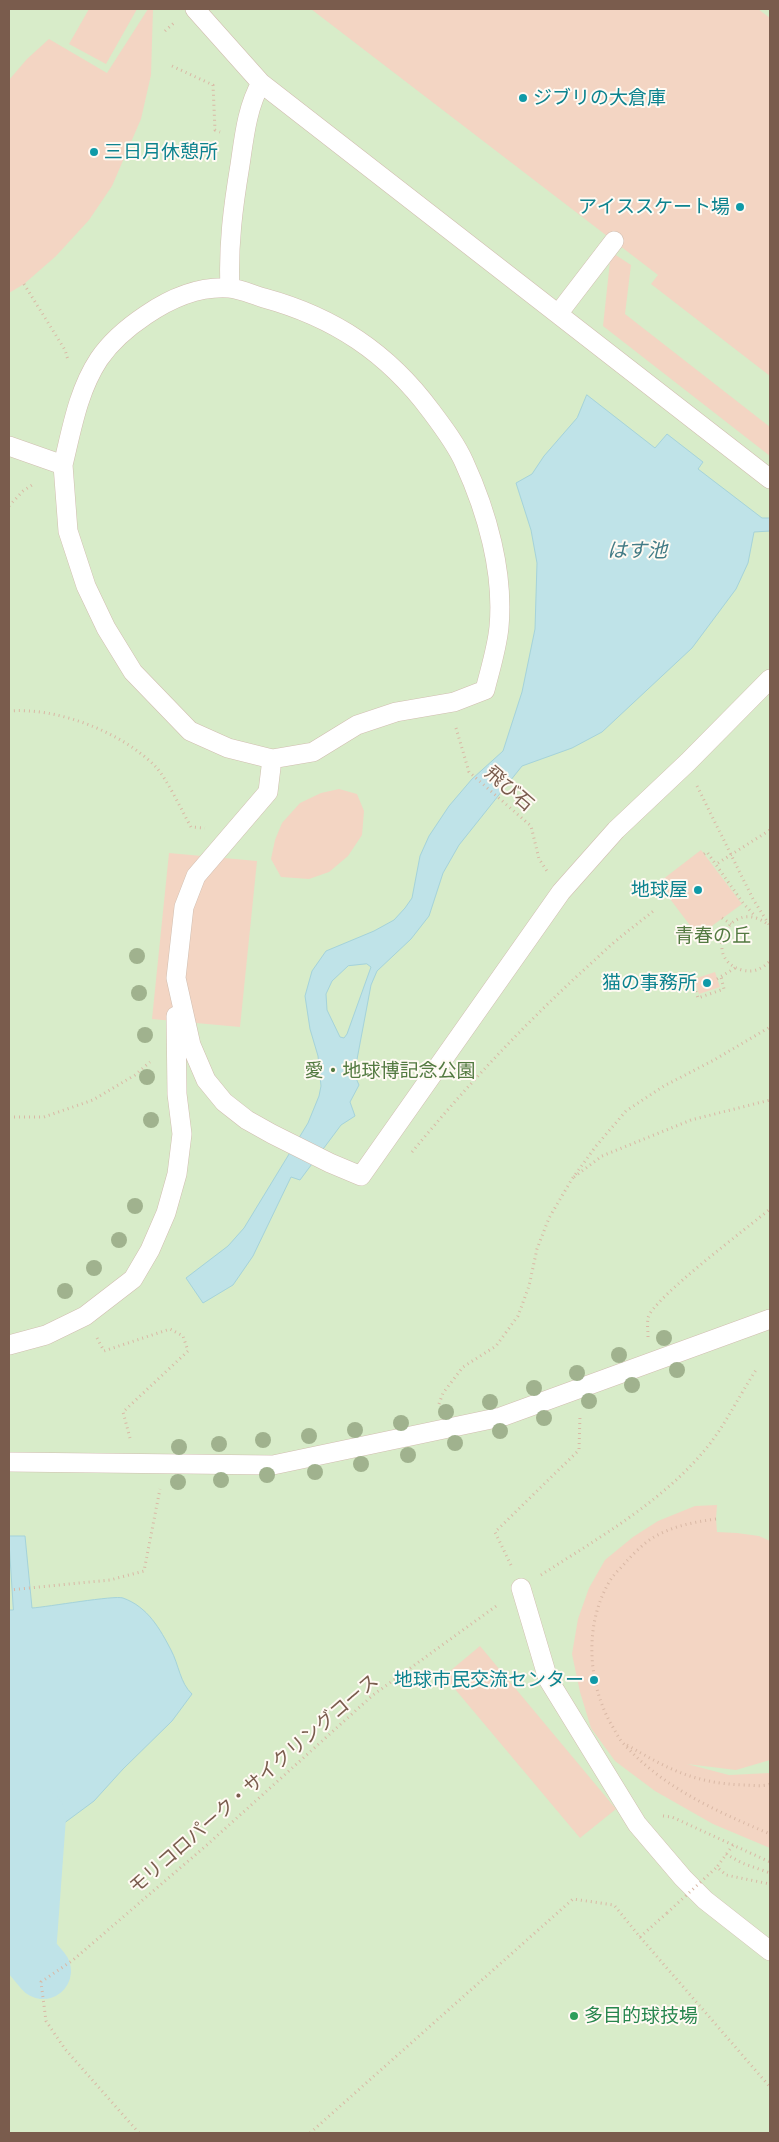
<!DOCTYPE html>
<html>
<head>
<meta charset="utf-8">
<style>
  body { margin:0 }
  #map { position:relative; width:779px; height:2142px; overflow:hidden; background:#fdf6ec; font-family:"Alegreya Sans",sans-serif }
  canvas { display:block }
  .frame { position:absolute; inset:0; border:10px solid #7a5c4d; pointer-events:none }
</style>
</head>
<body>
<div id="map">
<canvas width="779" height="2142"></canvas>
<div class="frame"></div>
</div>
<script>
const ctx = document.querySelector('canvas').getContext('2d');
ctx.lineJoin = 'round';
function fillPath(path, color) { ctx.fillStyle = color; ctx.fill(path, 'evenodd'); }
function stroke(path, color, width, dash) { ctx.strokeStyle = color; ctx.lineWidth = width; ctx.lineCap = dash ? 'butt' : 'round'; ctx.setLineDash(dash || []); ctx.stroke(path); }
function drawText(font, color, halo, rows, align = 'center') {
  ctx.font = font + ' "Alegreya Sans","Noto Sans JP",sans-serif'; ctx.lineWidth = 4; ctx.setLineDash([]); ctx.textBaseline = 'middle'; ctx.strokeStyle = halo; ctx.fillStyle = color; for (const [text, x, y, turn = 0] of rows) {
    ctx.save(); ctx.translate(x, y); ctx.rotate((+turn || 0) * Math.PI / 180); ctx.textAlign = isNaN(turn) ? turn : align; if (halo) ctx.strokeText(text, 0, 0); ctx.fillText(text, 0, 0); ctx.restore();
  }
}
const green = new Path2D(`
  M 9,9 L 770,9 L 770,2133 L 9,2133 Z`);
const water = new Path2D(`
  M 587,395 L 655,448 L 667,434 L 703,462 L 698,469 L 762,518 L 770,518 L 770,531 L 754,532 L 748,563 L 736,589 L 692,648 L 602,732 L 572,748 L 522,766 L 459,845 L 443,873 L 429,916 L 411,939 L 377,971 L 371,985 L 355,1070 L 355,1076 L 359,1085 L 350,1102 L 355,1116 L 341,1125 L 300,1180 L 291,1177 L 253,1256 L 233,1285 L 203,1303 L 186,1278 L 228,1246 L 244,1228 L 308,1123 L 319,1096 L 321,1086 L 318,1056 L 310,1029 L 305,996 L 312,971 L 326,951 L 374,931 L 394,920 L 405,908 L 412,898 L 420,856 L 429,836 L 449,806 L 472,779 L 503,751 L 522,692 L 535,629 L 537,563 L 531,530 L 516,483 L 532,474 L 544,456 L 577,418 ZM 367,964 L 371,967 L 347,1034 L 344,1038 L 340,1037 L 327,1010 L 326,994 L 332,981 L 348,966 Z
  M 9,1536 L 25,1536 L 32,1608 C 47,1607 115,1595 123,1598 C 148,1607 160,1629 171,1650 C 179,1665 180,1683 192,1694 L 172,1721 L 123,1769 L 94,1801 L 44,1838 L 36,1856 L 31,1837 L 15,1831 L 9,1833 L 9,1610 L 13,1610 Z`);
const river = new Path2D(`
  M 38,1817 L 28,1953 L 43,1971`);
const building = new Path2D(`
  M 89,9 L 137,9 L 106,64 L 69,44 Z
  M 148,9 L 153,9 L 151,75 L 141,119 L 112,186 L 89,220 L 56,256 L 24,284 L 9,293 L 9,80 L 27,59 L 49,39 L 107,73 Z
  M 311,9 L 758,9 L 770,18 L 770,376 L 651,284 L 658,275 Z
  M 611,252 L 631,265 L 625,314 L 770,427 L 770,456 L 603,326 Z
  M 339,789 L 357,794 L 364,811 L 362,835 L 348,856 L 329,872 L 309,879 L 281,877 L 271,859 L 275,840 L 282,823 L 300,803 L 321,793 Z
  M 701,850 L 742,904 L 698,936 L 658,883 Z
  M 169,853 L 257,861 L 240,1027 L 152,1019 Z
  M 715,972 L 720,987 L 699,994 L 694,979 Z
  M 717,1505 L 716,1519 L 717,1532 L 737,1533 L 759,1536 L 770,1541 L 770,1760 L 736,1770 L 687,1764 L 729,1775 L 770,1773 L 770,1848 L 713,1824 L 655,1791 L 615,1761 L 591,1728 L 580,1692 L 572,1654 L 578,1619 L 589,1588 L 605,1560 L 633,1537 L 658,1521 L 695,1506 Z
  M 480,1646 L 616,1809 L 580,1838 L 444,1676 Z`);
const path = new Path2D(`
  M 165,31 L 175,22
  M 172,66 L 213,85 L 215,130 L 220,132
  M 24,284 L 65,350 L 68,360
  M 9,506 L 23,491 L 35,483
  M 9,711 C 57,707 122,732 156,767 C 167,779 182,811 191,827 L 205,828
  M 456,728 L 469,772 L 531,826 L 539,859 L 547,871
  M 697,786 L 753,899 L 770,926
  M 704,854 L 707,852 L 743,903 L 756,917
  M 718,863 L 770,830
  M 722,918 L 731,924
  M 766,923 C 729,897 701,959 742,970 C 753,973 762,969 770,961
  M 691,977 L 698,998 L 724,989 L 721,977
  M 717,979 L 735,968
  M 9,1117 L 44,1117 L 93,1100 L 135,1075 L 150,1062
  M 412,1152 C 469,1083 530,1018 597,958 C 615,940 636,925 656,909
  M 574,1177 L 602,1156 L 691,1120 L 770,1100
  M 648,1337 C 648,1332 647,1324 648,1318 C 652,1299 750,1226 770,1209
  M 97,1338 L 104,1351 L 170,1329 L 183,1336 L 188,1351 L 123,1412 L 130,1438
  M 439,1404 L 443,1393 L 463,1367 L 496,1346 L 518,1316 L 529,1286 L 537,1249 L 549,1218 L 572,1179 L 596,1146 L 626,1111 L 664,1086 L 714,1060 L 770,1027
  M 716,1519 C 694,1522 673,1526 654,1537 C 644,1543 634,1553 626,1562 C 621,1568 615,1573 611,1579 C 584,1622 587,1681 611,1724 C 615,1730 618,1738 623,1743 C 663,1788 716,1811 770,1834
  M 511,1565 L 495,1532 L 579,1450 L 580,1415
  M 541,1575 C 600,1537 669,1498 712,1441 C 728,1419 741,1393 756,1370
  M 9,1590 L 110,1580 L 144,1571 L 160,1489
  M 627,1745 C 668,1769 694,1783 743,1785 C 752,1785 762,1787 770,1784
  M 663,1816 L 672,1817 L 770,1862
  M 733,1845 L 717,1867 L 726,1875 L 770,1884
  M 726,1854 L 742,1863 L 770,1873
  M 640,1937 L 667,1913
  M 139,2133 L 65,2049 L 46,2021 L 41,1982 L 73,1960 L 208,1844 L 373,1695 L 499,1604
  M 310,2133 L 573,1899 L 614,1905 L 640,1937 L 770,2087`);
const lane = new Path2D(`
  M 195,9 L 261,83 L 770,479
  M 230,288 C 228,246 233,207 240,165 C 244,138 247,107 261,83
  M 558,314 L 614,241
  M 9,446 L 63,465 L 68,531 L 86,586 L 106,628 L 133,672 L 190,731 L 228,748 L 272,759 L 313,752 L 357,725 L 396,712 L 454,702 L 485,690 C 490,670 497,648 499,627 C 504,572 487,512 464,462 C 456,444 443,427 431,411 C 388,353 334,317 264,298 C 253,295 241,289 229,288 C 199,286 171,298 146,315 C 128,327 112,340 99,359 C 78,391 72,428 63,465
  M 272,759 L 268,792 L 196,876 L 184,907 L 176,978 L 191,1045 L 206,1080 L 224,1102 L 247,1120 L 272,1134 L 330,1163 L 361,1176 L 561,892 L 616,830 L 688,762 L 770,679
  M 9,1345 L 46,1335 L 85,1316 L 133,1279 L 150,1250 L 166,1213 L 177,1174 L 182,1134 L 177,1094 L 176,1016
  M 9,1462 L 273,1465 L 501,1417 L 770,1319
  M 521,1588 L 548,1679 L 637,1824 L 683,1878 L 705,1900 L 770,1951`);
const pathBridge = new Path2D(`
  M 667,1913 L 717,1867`);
const trees = [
  [137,956],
  [139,993],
  [145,1035],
  [147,1077],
  [151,1120],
  [135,1206],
  [119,1240],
  [94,1268],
  [65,1291],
  [664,1338],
  [619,1355],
  [677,1370],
  [577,1373],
  [632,1385],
  [534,1388],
  [589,1401],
  [490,1402],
  [446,1412],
  [544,1418],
  [401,1423],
  [355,1430],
  [500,1431],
  [309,1436],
  [263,1440],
  [455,1443],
  [219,1444],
  [179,1447],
  [408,1455],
  [361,1464],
  [315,1472],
  [267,1475],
  [221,1480],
  [178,1482]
];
const markers = [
  [523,98,5,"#0f9aa8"],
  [94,152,5,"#0f9aa8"],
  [740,207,5,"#0f9aa8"],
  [698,890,5,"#0f9aa8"],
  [707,983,5,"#0f9aa8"],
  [594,1680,5,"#0f9aa8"],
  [574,2016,5,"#2e9e5b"]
];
const cultureNames = [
  ["ジブリの大倉庫",533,98,"left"],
  ["三日月休憩所",104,152,"left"],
  ["アイススケート場",730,207],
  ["地球屋",688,890],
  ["猫の事務所",697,983],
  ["地球市民交流センター",584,1680]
];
const streetNames = [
  ["飛び石",509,789,41],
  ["モリコロパーク・サイクリングコース",254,1784,-41]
];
const parkNames = [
  ["青春の丘",713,936],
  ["愛・地球博記念公園",390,1071]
];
const leisureNames = [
  ["多目的球技場",584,2016]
];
const waterNames = [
  ["はす池",637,551]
];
fillPath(green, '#d8ecc9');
fillPath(water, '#bfe3e8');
stroke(water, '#a5d3da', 1);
stroke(river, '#bfe3e8', 56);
fillPath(building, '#f3d5c3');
stroke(lane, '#d1beb0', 20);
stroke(path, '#d9b8a5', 3, [1, 4]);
stroke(lane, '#fff', 19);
stroke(pathBridge, '#d9b8a5', 3, [1, 4]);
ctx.fillStyle = '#a0b28e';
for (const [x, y] of trees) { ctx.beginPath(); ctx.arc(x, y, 8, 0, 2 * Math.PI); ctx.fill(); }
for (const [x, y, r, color] of markers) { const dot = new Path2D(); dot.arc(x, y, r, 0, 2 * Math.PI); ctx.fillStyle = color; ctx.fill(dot); stroke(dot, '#fffaf3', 2); }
drawText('19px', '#0d838f', '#fffaf3', cultureNames, 'right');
drawText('19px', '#7a5c4d', '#fffaf3', streetNames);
drawText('19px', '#537a41', '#fffaf3', parkNames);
drawText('19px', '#27864d', '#fffaf3', leisureNames, 'left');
drawText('italic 20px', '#437c86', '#fffaf3', waterNames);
</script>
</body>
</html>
